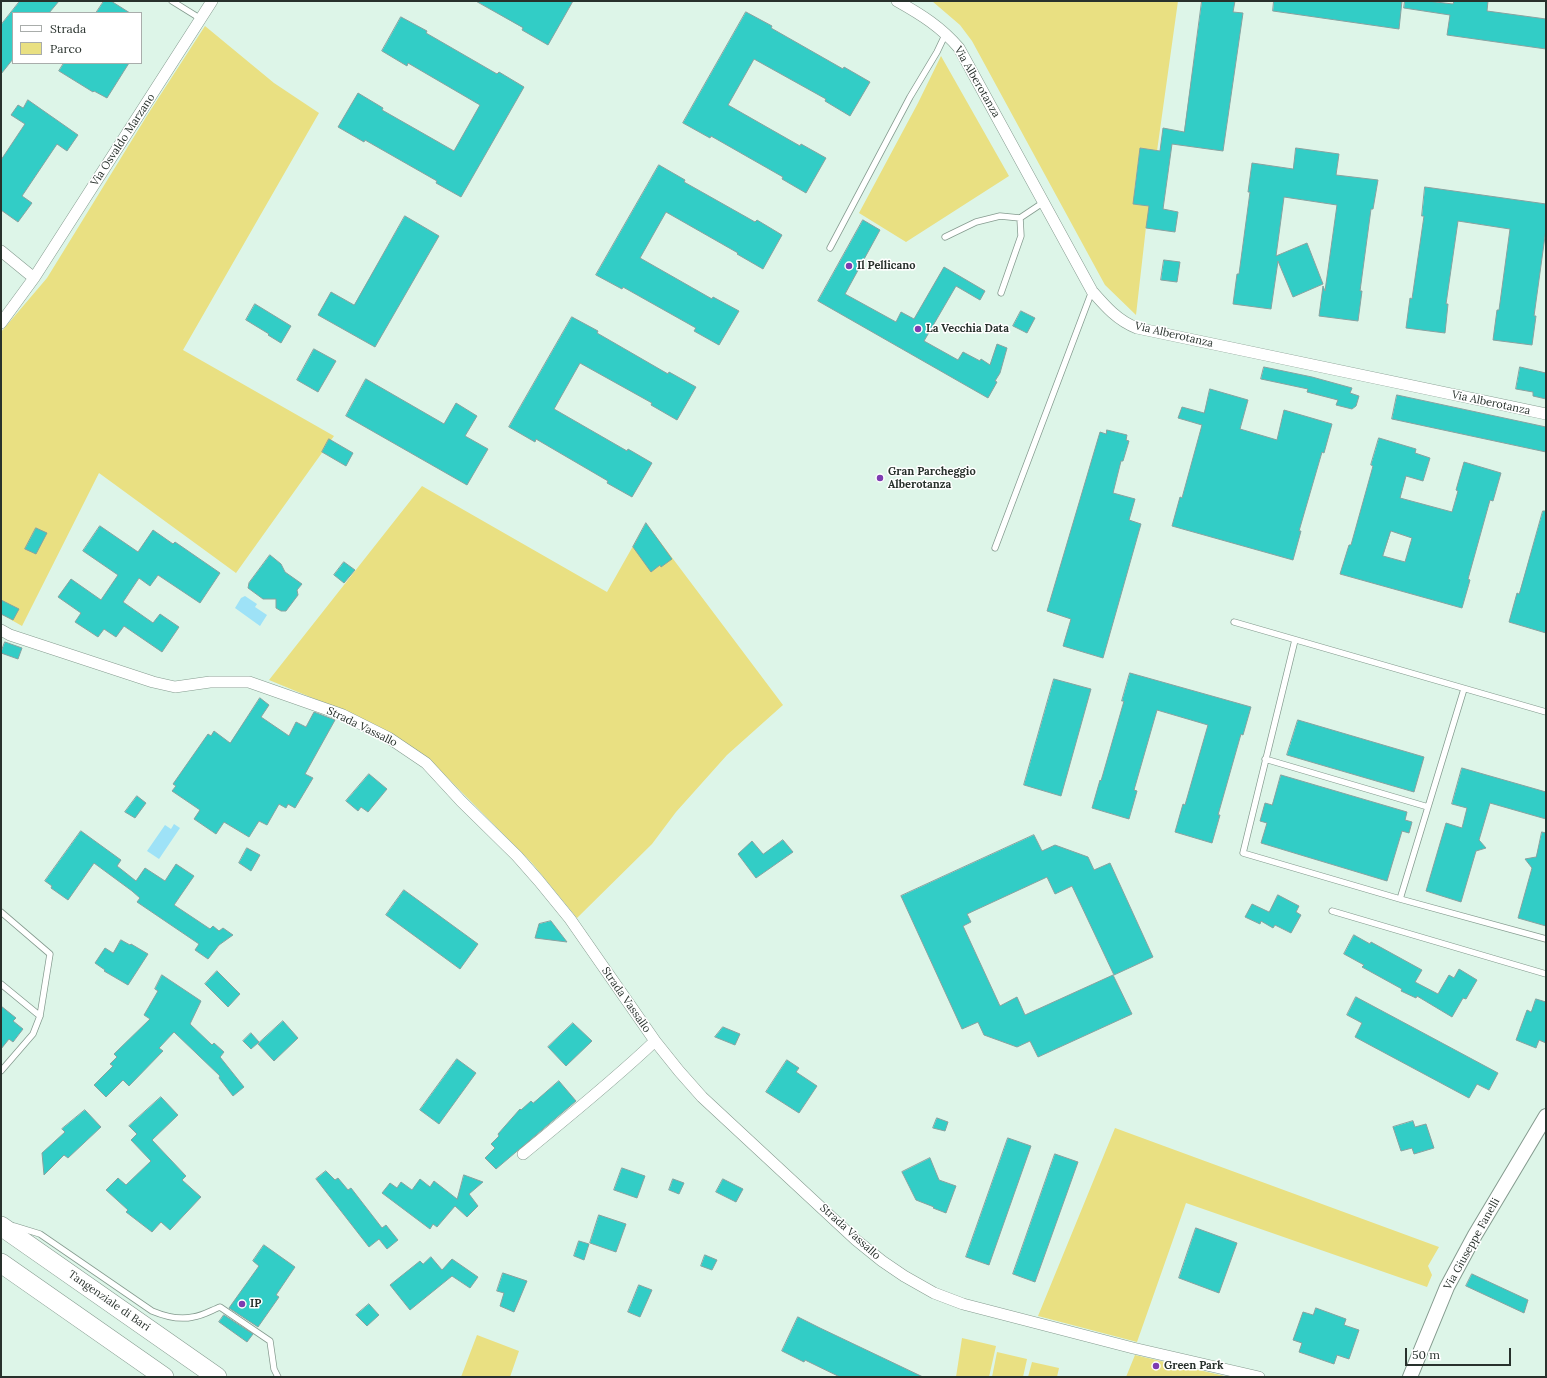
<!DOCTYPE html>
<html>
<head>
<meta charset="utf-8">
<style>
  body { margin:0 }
  #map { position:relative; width:1547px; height:1378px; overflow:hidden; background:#ddf5e8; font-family:Lora,serif }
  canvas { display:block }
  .frame { position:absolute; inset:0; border:2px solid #28312c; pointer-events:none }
  .legend { position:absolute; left:12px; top:12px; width:130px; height:52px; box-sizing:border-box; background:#fff; border:1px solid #a9adab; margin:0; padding:5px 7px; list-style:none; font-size:12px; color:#28312c }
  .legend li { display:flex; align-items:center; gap:8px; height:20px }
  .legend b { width:20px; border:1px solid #a9adab }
  .scale { position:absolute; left:1405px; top:1348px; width:106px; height:18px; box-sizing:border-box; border:2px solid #28312c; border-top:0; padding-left:5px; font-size:12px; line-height:14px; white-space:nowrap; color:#28312c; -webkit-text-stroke:3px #fff; paint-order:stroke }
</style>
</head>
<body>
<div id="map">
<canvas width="1547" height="1378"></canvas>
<div class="frame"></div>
<ul class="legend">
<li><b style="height:5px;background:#fff"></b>Strada</li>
<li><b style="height:11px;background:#e9e082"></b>Parco</li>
</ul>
<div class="scale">50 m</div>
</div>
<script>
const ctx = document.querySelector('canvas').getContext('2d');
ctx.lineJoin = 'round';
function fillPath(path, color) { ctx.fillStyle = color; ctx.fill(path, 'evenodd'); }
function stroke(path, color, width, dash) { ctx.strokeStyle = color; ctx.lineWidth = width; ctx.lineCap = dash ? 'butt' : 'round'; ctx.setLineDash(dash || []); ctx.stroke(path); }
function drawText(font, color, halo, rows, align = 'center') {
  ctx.font = font + ' Lora,serif'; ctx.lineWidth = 3; ctx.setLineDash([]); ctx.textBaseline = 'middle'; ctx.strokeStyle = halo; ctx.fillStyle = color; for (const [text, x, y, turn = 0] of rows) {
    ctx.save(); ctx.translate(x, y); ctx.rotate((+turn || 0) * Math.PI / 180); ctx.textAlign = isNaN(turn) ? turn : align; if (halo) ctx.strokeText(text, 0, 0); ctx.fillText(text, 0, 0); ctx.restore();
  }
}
const green = new Path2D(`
  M 932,1 L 1178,1 L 1157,151 L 1140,148 L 1134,192 L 1135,193 L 1133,204 L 1150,206 L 1146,227 L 1136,315 L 1105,285 L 972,41 L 960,25 Z
  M 205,26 L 274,83 L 319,113 L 183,350 L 334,436 L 236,573 L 99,473 L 22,626 L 1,614 L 1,332 L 47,278 L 148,114 Z
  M 941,56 L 1009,176 L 906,242 L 859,213 L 918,103 Z
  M 422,486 L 607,592 L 646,523 L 783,705 L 727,755 L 676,812 L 652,844 L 577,918 L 532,863 L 427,757 L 397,738 L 332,706 L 269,680 Z
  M 1115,1128 L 1439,1247 L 1428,1266 L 1432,1275 L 1427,1287 L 1186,1203 L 1137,1342 L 1038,1316 Z
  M 477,1335 L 519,1351 L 510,1377 L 461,1377 Z
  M 962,1338 L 996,1346 L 989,1377 L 956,1377 Z
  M 997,1352 L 1027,1359 L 1023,1377 L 992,1377 Z
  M 1135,1355 L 1229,1377 L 1126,1377 Z
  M 1032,1362 L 1059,1368 L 1057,1377 L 1028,1377 Z`);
const water = new Path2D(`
  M 245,596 L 257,604 L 255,607 L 267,615 L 260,626 L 235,608 L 241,598 Z
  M 174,824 L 180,828 L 159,859 L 147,851 L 165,825 L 171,829 Z`);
const building = new Path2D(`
  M 20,1 L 59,1 L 49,13 L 13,13 L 13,59 L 1,74 L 1,25 Z
  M 104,1 L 111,1 L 130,13 L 96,13 Z
  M 476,1 L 573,1 L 548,45 L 522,30 L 523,28 Z
  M 1202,1 L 1235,1 L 1233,12 L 1243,13 L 1223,151 L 1172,144 L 1163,209 L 1178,212 L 1175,232 L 1146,228 L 1149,206 L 1133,204 L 1140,148 L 1160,151 L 1163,128 L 1184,132 Z
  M 1274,1 L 1402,1 L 1399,29 L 1273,11 Z
  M 1405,1 L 1427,1 L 1453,4 L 1454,1 L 1488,1 L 1487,11 L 1546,19 L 1546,49 L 1447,35 L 1450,15 L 1404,8 Z
  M 746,12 L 772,26 L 771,28 L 843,69 L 844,67 L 870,82 L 850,116 L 825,101 L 826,99 L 754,59 L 728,105 L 800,146 L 801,144 L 826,158 L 806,193 L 782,179 L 783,177 L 711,136 L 710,138 L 683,123 Z
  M 401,17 L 427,31 L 426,33 L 497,74 L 499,72 L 524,87 L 461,197 L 436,183 L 437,181 L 365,140 L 364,142 L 338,127 L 358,93 L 383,108 L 382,110 L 454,151 L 480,105 L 408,63 L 407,66 L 382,51 Z
  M 64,63 L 129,63 L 107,98 L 94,91 L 93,92 L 59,71 Z
  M 28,100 L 78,135 L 67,151 L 57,144 L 22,196 L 32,203 L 18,222 L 1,210 L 1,160 L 25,124 L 11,115 L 18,105 L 23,108 Z
  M 1296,148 L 1339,154 L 1336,175 L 1378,180 L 1373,209 L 1371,209 L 1360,291 L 1362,291 L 1358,321 L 1319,316 L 1323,286 L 1325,291 L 1337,205 L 1284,197 L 1276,256 L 1307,243 L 1323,284 L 1293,297 L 1278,261 L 1271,309 L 1233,304 L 1237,274 L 1239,274 L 1250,192 L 1248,192 L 1252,163 L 1293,169 Z
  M 659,165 L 685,180 L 684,182 L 755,222 L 757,220 L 782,235 L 763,269 L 737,254 L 738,253 L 666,212 L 640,258 L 712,299 L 713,297 L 739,311 L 719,345 L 694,331 L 696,328 L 623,287 L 622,289 L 596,275 Z
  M 1425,187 L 1546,204 L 1546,229 L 1534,316 L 1536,316 L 1532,345 L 1493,340 L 1497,310 L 1499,310 L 1510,229 L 1458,221 L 1446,304 L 1448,304 L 1445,333 L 1406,328 L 1410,298 L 1412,299 L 1424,216 L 1422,216 Z
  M 405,216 L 439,236 L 375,347 L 318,315 L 331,292 L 354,305 Z
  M 863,220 L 880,230 L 845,294 L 896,322 L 901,312 L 914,319 L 944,267 L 985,291 L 980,300 L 956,286 L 924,341 L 958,360 L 963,352 L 980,361 L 981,359 L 990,365 L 997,344 L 1007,348 L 1000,373 L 995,381 L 997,382 L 988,398 L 818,301 Z
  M 1164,260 L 1180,262 L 1177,282 L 1161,280 Z
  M 255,304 L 291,326 L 281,343 L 268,335 L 269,334 L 246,320 Z
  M 1021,311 L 1035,318 L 1027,333 L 1013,326 Z
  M 572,317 L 598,331 L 597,333 L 668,374 L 669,372 L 696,387 L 677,420 L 651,405 L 652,403 L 580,363 L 554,409 L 627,451 L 628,449 L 652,463 L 632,497 L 607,483 L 608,481 L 536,439 L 535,442 L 509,427 Z
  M 314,349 L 336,361 L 318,392 L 297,380 Z
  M 1264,367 L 1312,377 L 1352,388 L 1350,393 L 1359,396 L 1356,406 L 1352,409 L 1336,405 L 1338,400 L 1307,392 L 1308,389 L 1261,379 Z
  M 1520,367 L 1546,373 L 1546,399 L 1533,396 L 1533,392 L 1516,389 Z
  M 366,379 L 444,424 L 456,403 L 477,416 L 465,436 L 488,449 L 467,485 L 346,416 Z
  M 1210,389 L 1248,400 L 1240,429 L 1277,440 L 1284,410 L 1332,424 L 1324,453 L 1322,452 L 1299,531 L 1301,531 L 1293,560 L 1172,526 L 1180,497 L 1182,498 L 1202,425 L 1178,418 L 1182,407 L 1204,413 Z
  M 1397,395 L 1546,427 L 1546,452 L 1392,419 Z
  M 1107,430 L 1127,435 L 1126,440 L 1129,441 L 1123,461 L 1121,461 L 1113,493 L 1135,499 L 1129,520 L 1141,524 L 1103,658 L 1063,646 L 1071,619 L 1047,611 L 1100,432 L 1106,434 Z
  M 1379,438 L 1416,449 L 1415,453 L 1430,458 L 1423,481 L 1406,476 L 1400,498 L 1452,512 L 1458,491 L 1456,490 L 1464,462 L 1501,473 L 1493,501 L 1490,500 L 1468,579 L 1470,580 L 1462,608 L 1340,574 L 1349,545 L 1351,545 L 1373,466 L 1371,465 ZM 1391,531 L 1412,538 L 1405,562 L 1383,556 Z
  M 329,439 L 353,453 L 346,466 L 322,452 Z
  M 1543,511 L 1546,511 L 1546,633 L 1509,622 L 1517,593 L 1519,594 Z
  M 646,523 L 672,559 L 661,567 L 660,565 L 651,572 L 633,547 Z
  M 100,526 L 138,552 L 153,530 L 173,544 L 175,542 L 220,573 L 200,603 L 158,575 L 150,586 L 139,578 L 123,602 L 153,623 L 160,614 L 179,627 L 162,652 L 124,626 L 116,637 L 104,629 L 98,637 L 75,622 L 81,613 L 58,597 L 71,579 L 101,600 L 118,575 L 83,551 Z
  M 36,528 L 47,533 L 36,554 L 25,549 Z
  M 270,555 L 281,564 L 285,572 L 302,584 L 297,590 L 298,595 L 286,611 L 281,611 L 276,608 L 276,599 L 263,599 L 248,588 L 249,583 Z
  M 344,562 L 355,570 L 344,583 L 334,575 Z
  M 1,600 L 19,609 L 13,620 L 1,614 Z
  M 5,642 L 22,648 L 18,659 L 1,653 Z
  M 1130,673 L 1251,707 L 1243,735 L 1241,734 L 1218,815 L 1220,815 L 1212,843 L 1175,832 L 1183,804 L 1185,805 L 1208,725 L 1157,710 L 1134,790 L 1137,791 L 1129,819 L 1092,808 L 1100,780 L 1101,781 L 1124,701 L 1122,701 Z
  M 1054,679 L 1091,689 L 1061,796 L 1024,785 Z
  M 260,698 L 269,705 L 261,717 L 289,736 L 296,722 L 306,727 L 314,712 L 335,720 L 305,774 L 313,778 L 295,808 L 288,804 L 286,808 L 279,804 L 267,825 L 259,821 L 249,837 L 224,822 L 216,834 L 194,819 L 200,810 L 172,791 L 176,786 L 173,784 L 208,734 L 211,736 L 214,731 L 230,743 Z
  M 1298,720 L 1424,757 L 1414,792 L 1287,755 Z
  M 1462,768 L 1546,792 L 1546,819 L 1490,803 L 1479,840 L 1486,848 L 1476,851 L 1461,902 L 1426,891 L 1446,823 L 1462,828 L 1467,808 L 1452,804 Z
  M 369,774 L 387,789 L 368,812 L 361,807 L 358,811 L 346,801 Z
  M 1281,775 L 1407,812 L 1405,820 L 1412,822 L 1409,833 L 1402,831 L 1387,881 L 1261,843 L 1267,823 L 1260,821 L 1265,803 L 1272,805 Z
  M 137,796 L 146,803 L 135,818 L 125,812 Z
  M 81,831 L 121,860 L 117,866 L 136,881 L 145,868 L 165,881 L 176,864 L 194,876 L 174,905 L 210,929 L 213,926 L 219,931 L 223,928 L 233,935 L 219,945 L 208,959 L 195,950 L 199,944 L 137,902 L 140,898 L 132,891 L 94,863 L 68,900 L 51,888 L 52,886 L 45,881 Z
  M 1542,832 L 1546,833 L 1546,926 L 1518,918 L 1532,868 L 1525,859 L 1536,857 Z
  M 1034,835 L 1042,851 L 1055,845 L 1088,857 L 1094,870 L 1110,863 L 1153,957 L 1114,975 L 1072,886 L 1055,894 L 1047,877 L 967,914 L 971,922 L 963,926 L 1000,1006 L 1017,997 L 1025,1015 L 1113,975 L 1132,1014 L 1038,1057 L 1030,1041 L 1017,1047 L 984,1035 L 978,1022 L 962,1029 L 901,896 Z
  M 783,840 L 793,852 L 756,878 L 738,854 L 752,841 L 763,854 Z
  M 247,848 L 260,855 L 251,871 L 239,863 Z
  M 404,890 L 478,944 L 460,969 L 386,915 Z
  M 1278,895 L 1299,906 L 1296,912 L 1301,915 L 1291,933 L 1275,925 L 1273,928 L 1261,921 L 1260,924 L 1245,917 L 1252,904 L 1269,912 Z
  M 551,921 L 567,942 L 535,938 L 539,924 Z
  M 1354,935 L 1370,944 L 1371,942 L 1422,970 L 1415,982 L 1438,994 L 1449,975 L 1454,978 L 1459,969 L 1477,980 L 1466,999 L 1463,998 L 1452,1017 L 1417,996 L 1416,998 L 1401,991 L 1402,989 L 1362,967 L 1364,965 L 1344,954 Z
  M 121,940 L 130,945 L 131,944 L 148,954 L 128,985 L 104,971 L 105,970 L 95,963 L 105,948 L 113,953 Z
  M 217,971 L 240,994 L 228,1007 L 205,984 Z
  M 162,975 L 201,1001 L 190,1024 L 212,1045 L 214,1043 L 224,1052 L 220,1057 L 244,1087 L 233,1096 L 219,1078 L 220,1076 L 174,1032 L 159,1048 L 163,1051 L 129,1086 L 123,1080 L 106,1097 L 94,1085 L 113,1066 L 110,1064 L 117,1057 L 114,1054 L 150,1019 L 144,1015 L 158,991 L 155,989 Z
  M 1356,997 L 1498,1073 L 1489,1090 L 1477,1084 L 1469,1098 L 1355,1037 L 1362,1023 L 1347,1015 Z
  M 1536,999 L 1546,1002 L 1546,1043 L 1539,1040 L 1536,1048 L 1516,1040 L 1527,1010 L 1531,1012 Z
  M 1,1006 L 16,1018 L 13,1021 L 23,1029 L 13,1042 L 9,1039 L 1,1049 Z
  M 283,1021 L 298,1038 L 274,1061 L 258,1044 Z
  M 573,1023 L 592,1041 L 566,1066 L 548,1047 Z
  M 723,1027 L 740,1034 L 735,1045 L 715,1037 Z
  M 251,1033 L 259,1042 L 251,1049 L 243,1041 Z
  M 457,1059 L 476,1073 L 439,1124 L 420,1110 Z
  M 787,1060 L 799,1068 L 796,1072 L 817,1086 L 799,1113 L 766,1092 Z
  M 559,1081 L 576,1101 L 496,1169 L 485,1158 L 495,1148 L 491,1144 L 499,1136 L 498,1134 L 520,1109 L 521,1110 L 531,1101 L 533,1103 Z
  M 161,1097 L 178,1115 L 152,1140 L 186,1176 L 182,1180 L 201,1197 L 170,1230 L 161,1222 L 152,1232 L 126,1212 L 128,1210 L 106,1190 L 118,1178 L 126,1185 L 151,1161 L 131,1140 L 137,1134 L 129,1126 Z
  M 85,1110 L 101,1127 L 68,1158 L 64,1155 L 44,1175 L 42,1153 L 65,1132 L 62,1129 Z
  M 937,1118 L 948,1122 L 945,1131 L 933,1128 Z
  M 1413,1121 L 1415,1127 L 1426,1124 L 1434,1148 L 1414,1154 L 1412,1148 L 1401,1151 L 1393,1127 Z
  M 1008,1138 L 1031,1146 L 989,1265 L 966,1257 Z
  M 1055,1154 L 1078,1162 L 1035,1282 L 1013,1274 Z
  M 930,1158 L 939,1180 L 956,1186 L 946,1213 L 933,1208 L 934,1207 L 916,1200 L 902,1172 Z
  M 622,1168 L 645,1176 L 637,1198 L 614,1190 Z
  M 326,1171 L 335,1180 L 338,1178 L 348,1190 L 351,1188 L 382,1228 L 386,1225 L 398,1240 L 387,1249 L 379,1239 L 369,1247 L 316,1179 Z
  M 464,1175 L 483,1182 L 469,1194 L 478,1206 L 467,1217 L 455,1206 L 437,1227 L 433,1224 L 430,1229 L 382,1193 L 390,1183 L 397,1188 L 401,1182 L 412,1190 L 420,1179 L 430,1187 L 434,1181 L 457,1199 Z
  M 673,1179 L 684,1183 L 679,1194 L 669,1190 Z
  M 723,1179 L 743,1189 L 736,1202 L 716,1192 Z
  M 599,1215 L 626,1224 L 616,1252 L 590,1243 Z
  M 1196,1228 L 1237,1243 L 1219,1293 L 1179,1278 Z
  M 579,1241 L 589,1244 L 584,1260 L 574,1256 Z
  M 264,1245 L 295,1267 L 276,1295 L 279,1297 L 258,1327 L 229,1308 L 259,1266 L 253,1261 Z
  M 705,1255 L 717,1260 L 712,1270 L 701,1266 Z
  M 431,1257 L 442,1270 L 452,1259 L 478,1277 L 470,1288 L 452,1276 L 410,1310 L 390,1285 L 420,1261 L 423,1264 Z
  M 503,1273 L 527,1281 L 514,1312 L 500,1306 L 504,1293 L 497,1291 Z
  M 1472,1274 L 1528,1300 L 1524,1313 L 1466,1286 Z
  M 639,1285 L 652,1290 L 640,1317 L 628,1312 Z
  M 369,1304 L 379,1315 L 367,1326 L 356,1315 Z
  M 1316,1308 L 1346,1319 L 1344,1325 L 1359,1330 L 1349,1359 L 1337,1355 L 1334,1364 L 1299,1352 L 1302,1343 L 1293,1340 L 1303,1312 L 1313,1315 Z
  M 224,1315 L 253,1334 L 247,1342 L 219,1322 Z
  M 798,1317 L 820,1328 L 923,1377 L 840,1377 L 805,1360 L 804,1362 L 782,1351 Z`);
const service = new Path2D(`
  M 172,1 L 201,19
  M 945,237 L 976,222 L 1000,216 L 1020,218 L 1044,202
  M 830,248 L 910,97 L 937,52 L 946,33
  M 1001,293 L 1021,236 L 1020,218
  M 995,548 L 1092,291
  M 1234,622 L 1546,712
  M 1295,640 L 1243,853 L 1400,899 L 1546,939
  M 1265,759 L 1428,807
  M 1400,899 L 1464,689
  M 1332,911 L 1546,974
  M 1,912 L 50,954 L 40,1016 L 33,1034 L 1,1071
  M 1,984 L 40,1016
  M 14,1226 L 40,1234 L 152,1311 C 164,1316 180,1320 193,1317 C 202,1316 212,1310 220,1307 L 270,1341 L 274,1369 L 278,1377`);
const minor = new Path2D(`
  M 897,1 C 922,15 941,27 959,48 L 1092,291 C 1105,306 1118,321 1137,328 L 1546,414
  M 1,251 L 34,278
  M 1,323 L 34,278 L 212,1
  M 1,630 L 10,635 L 153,682 L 175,687 L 210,682 L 249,682 L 343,715 L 389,738 L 426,763 L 461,801 L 517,856 L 539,881 L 570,919 L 655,1041 L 679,1071 L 702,1097 L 856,1240 L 882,1261 L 904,1276 L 934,1293 L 963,1304 L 1133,1348 L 1259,1377
  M 523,1154 C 568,1117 613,1081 655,1041`);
const tertiary = new Path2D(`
  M 1410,1377 L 1447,1287 L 1475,1235 L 1546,1116`);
const trunk = new Path2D(`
  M 1,1226 L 217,1377
  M 1,1263 L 164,1377`);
const markers = [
  [849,266,4,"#7d3cb1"],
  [918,329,4,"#7d3cb1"],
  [880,478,4,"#7d3cb1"],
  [242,1304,4,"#7d3cb1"],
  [1156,1366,4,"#7d3cb1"]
];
const streetNames = [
  ["Via Alberotanza",977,82,60],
  ["Via Osvaldo Marzano",123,140,-57],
  ["Via Alberotanza",1174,335,13],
  ["Via Alberotanza",1491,403,12],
  ["Strada Vassallo",362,727,26],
  ["Strada Vassallo",626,1000,55],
  ["Strada Vassallo",850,1232,42],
  ["Via Giuseppe Fanelli",1472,1244,-61],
  ["Tangenziale di Bari",109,1301,35]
];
const poiNames = [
  ["Il Pellicano",857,266],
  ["La Vecchia Data",926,329],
  ["Gran Parcheggio",888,472],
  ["Alberotanza",888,485],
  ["IP",250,1304],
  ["Green Park",1164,1366]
];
fillPath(green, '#e9e082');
fillPath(water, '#9ee2f7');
fillPath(building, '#32cdc6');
stroke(building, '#87a2a0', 1);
stroke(service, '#859b8f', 7);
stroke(minor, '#859b8f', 12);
stroke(tertiary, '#859b8f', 16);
stroke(trunk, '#859b8f', 20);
stroke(service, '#fff', 5.5);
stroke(minor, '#fff', 11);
stroke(tertiary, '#fff', 14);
stroke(trunk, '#fff', 19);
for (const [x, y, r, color] of markers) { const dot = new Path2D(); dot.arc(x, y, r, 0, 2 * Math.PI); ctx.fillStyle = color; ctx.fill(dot); stroke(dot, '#fff', 1.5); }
drawText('11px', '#28312c', '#fff', streetNames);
drawText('bold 11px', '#28312c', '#fff', poiNames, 'left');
</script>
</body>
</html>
